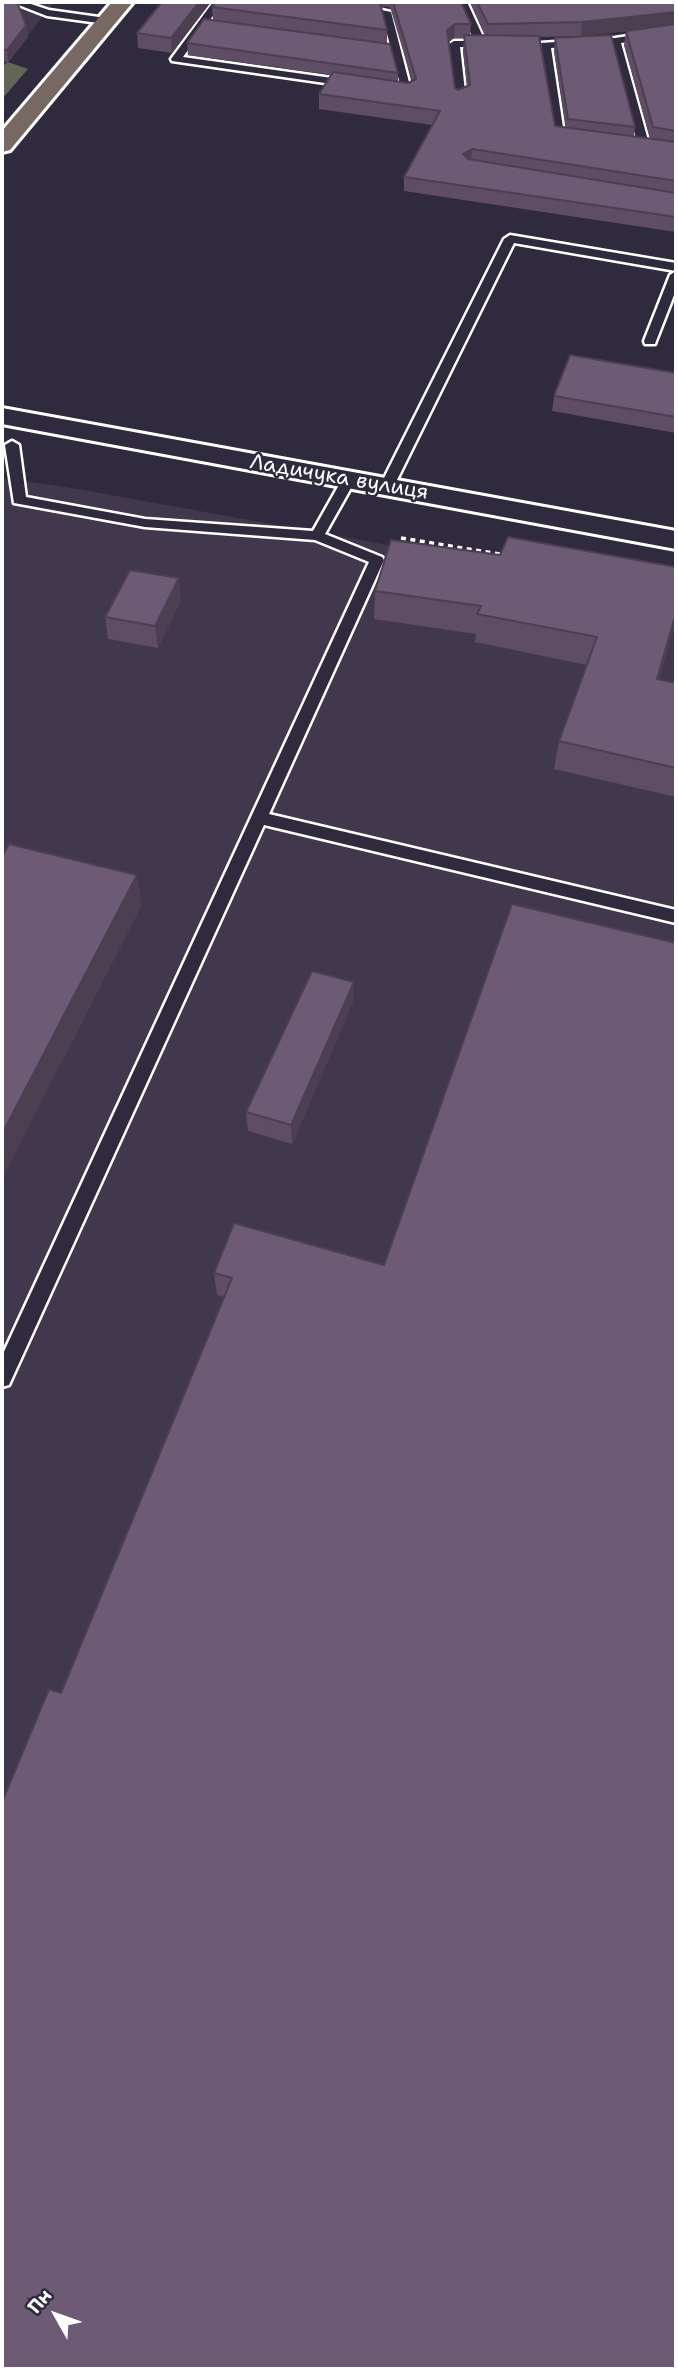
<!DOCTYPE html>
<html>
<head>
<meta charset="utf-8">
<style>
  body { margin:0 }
  #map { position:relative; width:678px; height:2371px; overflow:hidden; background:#2f2a3d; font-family:"Shantell Sans",sans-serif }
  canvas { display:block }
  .frame { position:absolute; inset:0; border:4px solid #fff; pointer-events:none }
  .north { position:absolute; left:21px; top:2280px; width:70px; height:70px; -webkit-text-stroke:5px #2f2a3d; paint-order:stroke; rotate:310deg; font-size:19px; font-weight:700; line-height:28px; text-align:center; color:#fff }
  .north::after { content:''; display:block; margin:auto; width:24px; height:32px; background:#fff; clip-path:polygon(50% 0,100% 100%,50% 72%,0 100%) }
</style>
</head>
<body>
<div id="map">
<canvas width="678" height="2371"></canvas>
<div class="frame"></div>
<div class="north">Пн</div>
</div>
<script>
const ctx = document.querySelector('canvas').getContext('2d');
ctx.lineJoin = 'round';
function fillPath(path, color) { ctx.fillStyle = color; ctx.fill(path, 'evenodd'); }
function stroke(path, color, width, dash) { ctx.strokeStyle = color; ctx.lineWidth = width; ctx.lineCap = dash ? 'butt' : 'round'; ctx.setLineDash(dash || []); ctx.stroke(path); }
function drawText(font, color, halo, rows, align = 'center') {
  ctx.font = font + ' "Shantell Sans",sans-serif'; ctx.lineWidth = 5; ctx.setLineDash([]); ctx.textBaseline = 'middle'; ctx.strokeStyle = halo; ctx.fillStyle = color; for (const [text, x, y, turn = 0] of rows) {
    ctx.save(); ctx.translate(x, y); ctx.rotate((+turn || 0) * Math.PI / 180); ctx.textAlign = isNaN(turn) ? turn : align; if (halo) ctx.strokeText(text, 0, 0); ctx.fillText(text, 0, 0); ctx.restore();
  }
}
const built = new Path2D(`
  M 2,2 L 54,2 L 8,62 L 2,67 Z
  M 2,478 L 72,488 L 676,597 L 676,2369 L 2,2369 Z`);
const green = new Path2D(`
  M 8,62 L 28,69 L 2,99 L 2,67 Z`);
const path = new Path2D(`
  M 401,538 L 506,555`);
const service = new Path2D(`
  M 11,2 L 25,2 L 49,10 L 106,18 L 111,21 L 106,24 L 47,16 Z
  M 213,2 L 223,2 L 183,57 L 353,81 L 358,84 L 353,87 L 172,61 L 171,59 Z
  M 457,2 L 467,2 L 485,41 L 497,41 L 502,44 L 497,47 L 460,47 L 466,100 L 461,103 L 456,100 L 449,44 L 454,41 L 474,41 Z
  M 357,5 L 391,12 L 412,94 L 394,93 L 389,90 L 394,87 L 401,88 L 382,14 L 353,10 L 353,6 Z
  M 676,29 L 676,35 L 621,43 L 649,144 L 676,149 L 676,155 L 638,146 L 611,44 L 551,48 L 564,134 L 580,138 L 574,141 L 555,139 L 541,43 L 615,38 Z
  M 510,235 L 676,263 L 676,271 L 514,243 L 394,486 L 392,489 L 382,489 L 380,486 L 504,239 Z
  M 676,271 L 676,290 L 656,341 L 655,344 L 645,344 L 644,341 L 670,275 Z
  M 12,441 L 19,445 L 26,497 L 145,519 L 313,531 L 344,476 L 354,476 L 356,479 L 325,534 L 382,557 L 384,560 L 269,814 L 676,910 L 676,923 L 264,825 L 9,1385 L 2,1387 L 2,1356 L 369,562 L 315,540 L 145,527 L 14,503 L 5,445 Z`);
const tertiary = new Path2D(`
  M 2,408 L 676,531 L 676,549 L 2,424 Z`);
const primary = new Path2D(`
  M 112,2 L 133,2 L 10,150 L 2,152 L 2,131 Z`);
const wall = new Path2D(`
  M 2,2 L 26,25 L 28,37 L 8,62 L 2,61 Z
  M 211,2 L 172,53 L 138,48 L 137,33 Z
  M 215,2 L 461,2 L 471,24 L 470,35 L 485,36 L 470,2 L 676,2 L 676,232 L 404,191 L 404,177 L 432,125 L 319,109 L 319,94 L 331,75 L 188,55 L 187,43 L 213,20 L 212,7 ZM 381,6 L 390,7 L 412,81 L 408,83 L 398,82 L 398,73 L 387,44 L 387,30 ZM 626,31 L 624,45 L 650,139 L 634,136 L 635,127 L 555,38 L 554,50 L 566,128 L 555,126 L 539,37 L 581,36 ZM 454,38 L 464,38 L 463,50 L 467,86 L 458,90 L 455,88 L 449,42 Z
  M 676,373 L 676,433 L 552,411 L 554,396 Z
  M 500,555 L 676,567 L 676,620 L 659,679 L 676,683 L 676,797 L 554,769 L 559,741 L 587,665 L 475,642 L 476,634 L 374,619 L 375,591 Z
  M 181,600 L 158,648 L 108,639 L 105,617 Z
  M 676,943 L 61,1693 L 224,1297 L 217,1295 L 214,1273 L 384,1265 Z
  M 354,982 L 353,1002 L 292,1144 L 248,1131 L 246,1112 Z`);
const shadedWall = new Path2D(`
  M 199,2 L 211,2 L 172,53 L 171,38 Z
  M 676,12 L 676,26 L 581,36 L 582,22 Z
  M 455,24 L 454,38 L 446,44 L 447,30 Z
  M 26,25 L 28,37 L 8,62 L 7,50 Z
  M 472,149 L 471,163 L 463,154 Z
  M 179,578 L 181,600 L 158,648 L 155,626 Z
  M 676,613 L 676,620 L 651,707 L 657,679 Z
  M 137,875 L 142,905 L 2,1179 L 2,1134 Z
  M 354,982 L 353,1002 L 292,1144 L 291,1125 Z`);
const building = new Path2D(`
  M 2,2 L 17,2 L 26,25 L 7,50 L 2,49 Z
  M 162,2 L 199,2 L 171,38 L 137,33 Z
  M 215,2 L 368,2 L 380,3 L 387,30 L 212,7 Z
  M 393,2 L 461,2 L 471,24 L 455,24 L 447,30 L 455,88 L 458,90 L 470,85 L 464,35 L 539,36 L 555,126 L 676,142 L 676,181 L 472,149 L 463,154 L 468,159 L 676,193 L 676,217 L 404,177 L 440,111 L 319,94 L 333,72 L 408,83 L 416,79 Z
  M 477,2 L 676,2 L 676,12 L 582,22 L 488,24 Z
  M 204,19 L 390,44 L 398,73 L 187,43 Z
  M 676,24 L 676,131 L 653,127 L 626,31 Z
  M 611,35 L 635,127 L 568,119 L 555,38 Z
  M 570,355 L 676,373 L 676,417 L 554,396 Z
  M 508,537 L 676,567 L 676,613 L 657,679 L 676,683 L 676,768 L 559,741 L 597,637 L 477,614 L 481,606 L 375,591 L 391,540 L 500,555 Z
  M 130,570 L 179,578 L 155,626 L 105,617 Z
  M 9,844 L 137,875 L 2,1134 L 2,857 Z
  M 512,904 L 676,943 L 676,2369 L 2,2369 L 2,1802 L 49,1689 L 61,1693 L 232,1278 L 214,1273 L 234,1223 L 384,1265 Z
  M 312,971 L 354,982 L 291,1125 L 246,1112 Z`);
const farStreetnames = [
  ["Ладичука вулиця",339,478,10]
];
fillPath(built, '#42384e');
fillPath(green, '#626657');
stroke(service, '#fff', 5);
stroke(tertiary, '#fff', 6);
stroke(primary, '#fff', 6);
stroke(path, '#fff', 3.5, [5, 4.5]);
fillPath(service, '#2f2a3d');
fillPath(tertiary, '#2f2a3d');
fillPath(primary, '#776864');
fillPath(wall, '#5e4d64');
fillPath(shadedWall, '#4c3f51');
fillPath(building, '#6d5a74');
stroke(building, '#4c3f51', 2);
drawText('21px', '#fff', '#2f2a3d', farStreetnames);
</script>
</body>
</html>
